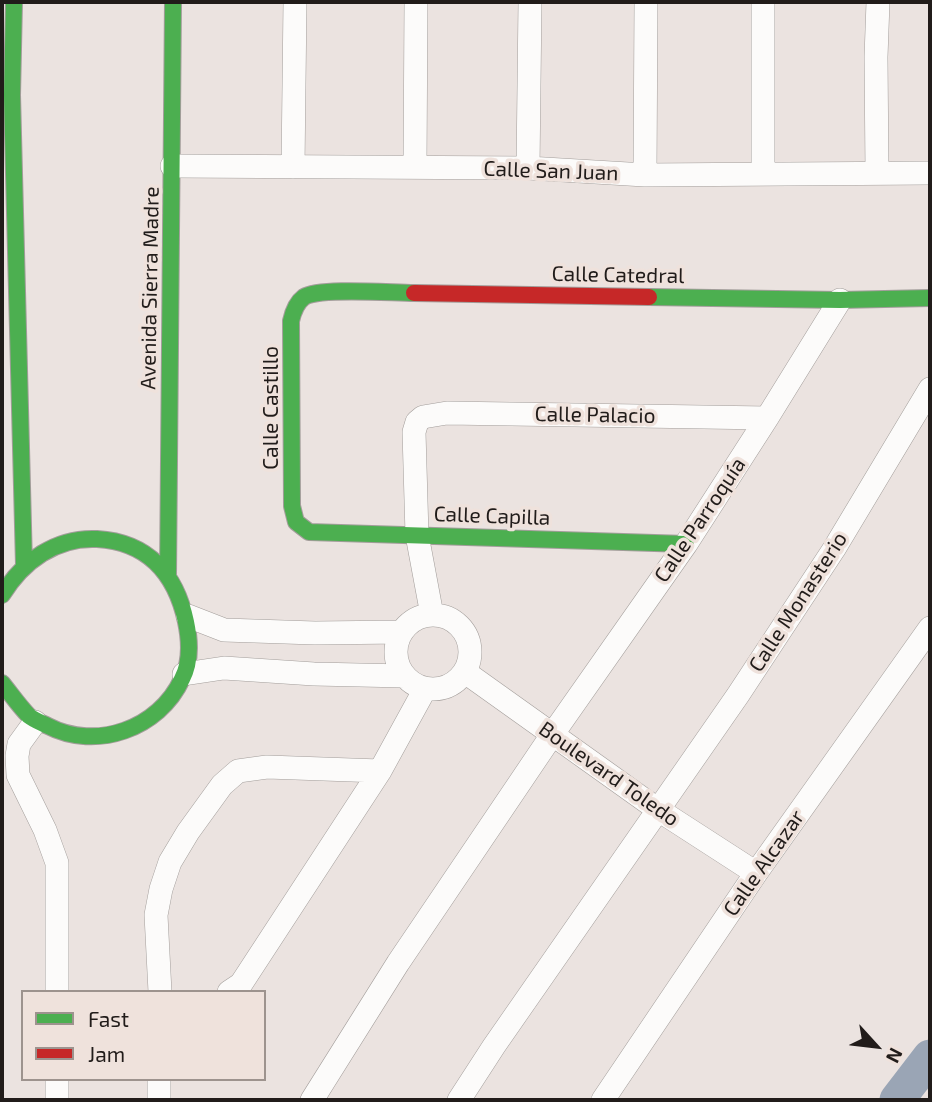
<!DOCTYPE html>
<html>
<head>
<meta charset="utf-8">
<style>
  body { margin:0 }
  #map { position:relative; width:932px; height:1102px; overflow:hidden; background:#ebe3e0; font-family:"Exo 2",sans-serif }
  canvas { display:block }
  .frame { position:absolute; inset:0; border:4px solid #211c1a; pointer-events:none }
  .legend { position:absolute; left:21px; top:990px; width:245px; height:91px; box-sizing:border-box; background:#efe2dc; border:2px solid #9d938e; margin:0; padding:9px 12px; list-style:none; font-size:21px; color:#211c1a }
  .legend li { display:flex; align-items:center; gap:14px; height:35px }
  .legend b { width:35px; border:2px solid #9d938e }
  .north { position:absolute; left:841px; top:1011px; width:70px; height:70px; -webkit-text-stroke:5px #efe2dc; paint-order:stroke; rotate:117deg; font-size:19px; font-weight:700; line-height:28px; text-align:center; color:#211c1a }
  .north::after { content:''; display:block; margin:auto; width:24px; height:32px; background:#211c1a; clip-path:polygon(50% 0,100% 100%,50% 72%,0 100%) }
</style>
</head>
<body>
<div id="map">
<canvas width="932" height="1102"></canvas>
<div class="frame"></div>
<ul class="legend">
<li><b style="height:9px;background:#4caf50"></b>Fast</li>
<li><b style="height:9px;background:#c62828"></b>Jam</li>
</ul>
<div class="north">N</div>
</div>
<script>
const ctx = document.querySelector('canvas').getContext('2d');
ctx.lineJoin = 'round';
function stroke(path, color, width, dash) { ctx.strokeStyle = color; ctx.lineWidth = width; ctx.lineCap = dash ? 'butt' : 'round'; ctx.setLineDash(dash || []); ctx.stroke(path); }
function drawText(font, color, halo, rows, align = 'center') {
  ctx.font = font + ' "Exo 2",sans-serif'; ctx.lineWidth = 7; ctx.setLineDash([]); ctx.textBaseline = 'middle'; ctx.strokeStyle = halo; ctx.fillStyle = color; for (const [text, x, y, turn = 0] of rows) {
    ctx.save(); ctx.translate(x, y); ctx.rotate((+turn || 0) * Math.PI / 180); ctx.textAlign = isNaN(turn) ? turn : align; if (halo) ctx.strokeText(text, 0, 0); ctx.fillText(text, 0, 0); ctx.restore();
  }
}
const river = new Path2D(`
  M 897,1100 L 930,1057`);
const street = new Path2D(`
  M 763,2 L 763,173
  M 172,166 L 528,168 L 645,175 L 930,173
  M 293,167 L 295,2
  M 415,167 L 416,2
  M 528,168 L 530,2
  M 877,173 L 876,57 L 878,2
  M 645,175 L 646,2
  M396 652a37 37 0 1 1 74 0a37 37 0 1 1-74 0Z
  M 432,615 L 417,535 L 414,432 L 417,422 L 423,417 L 447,413 L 767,418
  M 188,616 L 224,630 L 315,633 L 402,632
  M 465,672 L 657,809 L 756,873
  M 184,674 L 224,668 L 314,674 L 405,676
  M 35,722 L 19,744 L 17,756 L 18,775 L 45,830 L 57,863 L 57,992
  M 160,992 L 156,915 L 161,889 L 170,862 L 188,832 L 222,785 L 238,771 L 267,767 L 380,771
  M 229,992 L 241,984 L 380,771 L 425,689
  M 57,1100 L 57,1079
  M 159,1100 L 159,1079
  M 312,1100 L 398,963 L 552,735 L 686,544 L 767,418 L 840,300
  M 459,1100 L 494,1046 L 738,695 L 834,549 L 930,389
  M 603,1100 L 756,873 L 930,628`);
const fast = new Path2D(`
  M 14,2 L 12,95 L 24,565
  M 414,293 C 391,293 320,287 304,297 C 296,303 293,312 291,321 L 292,506 L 296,522 L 309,532 L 686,544
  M 649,297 L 840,300 L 930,298
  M 168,575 L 173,2
  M 2,595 C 23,561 56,537 97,539 C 149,542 176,575 186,622 C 190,641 191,662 182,679 C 159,729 96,751 48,726 C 42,723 34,720 29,716 C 19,706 11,694 2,683`);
const jam = new Path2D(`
  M 414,293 L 649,297`);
const streetNames = [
  ["Calle San Juan",551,171,2],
  ["Calle Catedral",618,275,1],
  ["Avenida Sierra Madre",150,288,-89],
  ["Calle Castillo",271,408,-90],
  ["Calle Palacio",595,415,1],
  ["Calle Capilla",492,516,2],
  ["Calle Parroquía",700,520,-56],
  ["Calle Monasterio",798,602,-57],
  ["Boulevard Toledo",609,774,35],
  ["Calle Alcazar",764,863,-55]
];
stroke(river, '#9aa5b5', 35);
stroke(street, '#a29d9a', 24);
stroke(fast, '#a29d9a', 18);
stroke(jam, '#a29d9a', 18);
stroke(street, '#fcfbfa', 23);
stroke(fast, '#4caf50', 16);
stroke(jam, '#c62828', 16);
drawText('21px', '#211c1a', '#efe2dc', streetNames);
</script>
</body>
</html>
